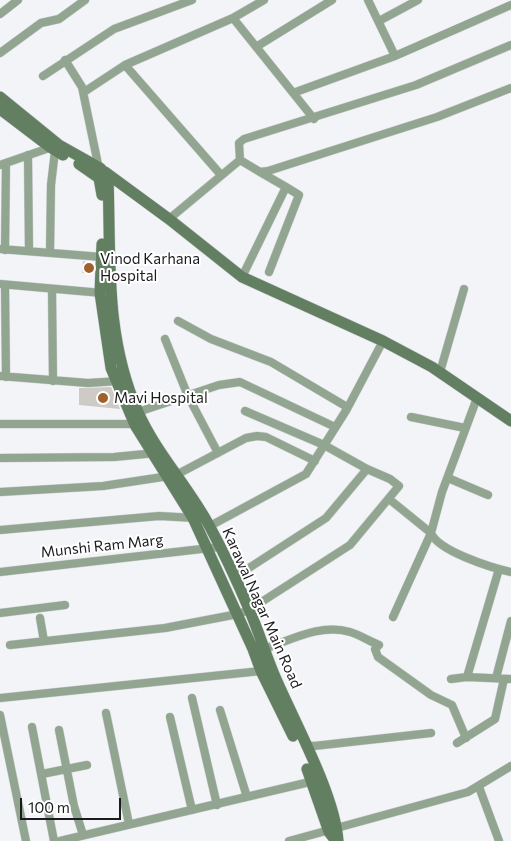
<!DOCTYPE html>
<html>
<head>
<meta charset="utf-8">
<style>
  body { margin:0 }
  #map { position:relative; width:511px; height:841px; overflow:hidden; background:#f2f4f8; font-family:Commissioner,sans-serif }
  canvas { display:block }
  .scale { position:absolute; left:20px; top:798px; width:101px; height:22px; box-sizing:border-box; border:2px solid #1b1b1d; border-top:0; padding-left:6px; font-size:15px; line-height:18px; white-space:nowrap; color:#1b1b1d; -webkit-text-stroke:4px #fff; paint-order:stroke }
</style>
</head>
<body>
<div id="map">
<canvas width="511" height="841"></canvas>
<div class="scale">100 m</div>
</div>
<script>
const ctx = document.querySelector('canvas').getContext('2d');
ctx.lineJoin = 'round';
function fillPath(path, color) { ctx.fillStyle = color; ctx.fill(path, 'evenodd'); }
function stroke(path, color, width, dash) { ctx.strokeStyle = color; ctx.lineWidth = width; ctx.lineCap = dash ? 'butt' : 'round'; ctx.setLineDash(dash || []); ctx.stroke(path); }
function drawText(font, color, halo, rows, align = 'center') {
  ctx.font = font + ' Commissioner,sans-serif'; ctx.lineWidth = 4; ctx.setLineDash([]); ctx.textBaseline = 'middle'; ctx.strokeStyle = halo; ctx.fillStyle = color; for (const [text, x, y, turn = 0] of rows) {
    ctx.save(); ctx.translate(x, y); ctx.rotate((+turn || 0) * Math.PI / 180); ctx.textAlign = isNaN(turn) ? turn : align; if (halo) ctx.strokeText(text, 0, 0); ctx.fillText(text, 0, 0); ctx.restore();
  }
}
const building = new Path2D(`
  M 83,261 L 94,265 L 93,274 L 82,273 Z
  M 111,387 L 120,409 L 79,405 L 79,388 Z`);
const street = new Path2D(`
  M 368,0 L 395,56
  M 0,14 L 18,0
  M 233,18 L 314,119
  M 379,21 L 418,0
  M 256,47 L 332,0
  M 0,53 L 41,23 L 59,19 L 85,0
  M 65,60 L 82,87 L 99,169
  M 125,65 L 221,175
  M 43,76 L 114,29 L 192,0
  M 84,92 L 125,65 L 233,18 L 264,0
  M 293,93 L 395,56 L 511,5
  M 28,155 L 29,251
  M 240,160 L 260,172 L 268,171 L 437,117 L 511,88
  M 0,165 L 52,147
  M 169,219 L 240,160 L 239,143 L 244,139 L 416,85 L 511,45
  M 0,249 L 102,257
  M 5,250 L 6,163
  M 50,253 L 51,185 L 55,151
  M 269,272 L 299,195 L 286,187
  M 242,277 L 286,187 L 260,172
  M 0,284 L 102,293
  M 5,285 L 6,377
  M 52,290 L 53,381
  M 178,321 L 211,339 L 271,362 L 347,407
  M 165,339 L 188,396 L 218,453
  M 440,372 L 464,289
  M 0,376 L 88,383 L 119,381
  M 477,398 L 442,492 L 431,533 C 438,551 492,568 511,572
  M 138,412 L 219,385 L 240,382 L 335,427
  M 411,417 L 465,428
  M 0,424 L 138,424
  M 0,458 L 114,457 L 156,453
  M 448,478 L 488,495
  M 0,492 L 103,486 L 176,475 L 246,438 L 257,436 L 266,437 L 315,461
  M 389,499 L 431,533 L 393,617
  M 210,526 L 306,474 L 347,409 L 383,341
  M 0,530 L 159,516 L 195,518
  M 0,572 L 219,547
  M 235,577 L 326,518 L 367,469
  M 0,613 L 65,605
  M 40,618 L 44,641
  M 10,645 L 165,628 L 238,614 L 249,610 L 350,545 L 399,486 L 390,479 L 367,469 L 324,445 L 245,411
  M 264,649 C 291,640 321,623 350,632 C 360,635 369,641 379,645 L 375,649 L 378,657 L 431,695 L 452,705 L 466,738
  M 467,677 L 499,569
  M 496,678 L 511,621
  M 451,679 L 467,677 L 511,679
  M 0,698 L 261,671
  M 192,698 L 217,805
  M 220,710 L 247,797
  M 106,713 L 129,824
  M 0,715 L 26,841
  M 170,717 L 192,810
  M 32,727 L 54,841
  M 59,730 L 74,806 L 83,835
  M 457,743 L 495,719 L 504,679
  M 305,745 L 314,746 L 431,733
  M 42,774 L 87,765
  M 479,787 L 499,841
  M 60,841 L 314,781
  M 289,841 L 468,792 L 511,766`);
const secondary = new Path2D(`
  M 0,97 L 59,145 L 100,168 L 108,177 C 111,258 104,335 138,412 C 156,453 189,487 210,527 C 224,553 237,581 249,609 C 259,632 266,656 276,679 C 295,723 335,795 338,841
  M 0,109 L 50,147 L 63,155
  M 79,164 L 99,178 L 102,195
  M 105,172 L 169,219 L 242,277 L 383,341 L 432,367 L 511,421
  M 102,244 L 100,293 L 111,368 L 135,425 L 193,518 L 253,649 L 261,671 L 293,736
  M 307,769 L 329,832 L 336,841`);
const markers = [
  [89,268,6,"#a1602b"],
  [103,398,6,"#a1602b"]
];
const poiNames = [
  ["Vinod Karhana",100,259],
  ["Hospital",100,276],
  ["Mavi Hospital",114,398]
];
const streetNames = [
  ["Munshi Ram Marg",102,546,-6],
  ["Karawal Nagar Main Road",262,608,66]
];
fillPath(building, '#cecbc7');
stroke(street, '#d0d1d5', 9);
stroke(secondary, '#d0d1d5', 12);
stroke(street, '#92a590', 8);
stroke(secondary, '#637f61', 11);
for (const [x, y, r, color] of markers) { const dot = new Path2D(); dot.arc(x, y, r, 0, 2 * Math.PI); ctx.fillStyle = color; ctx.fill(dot); stroke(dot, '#fff', 2); }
drawText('15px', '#1b1b1d', '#fff', poiNames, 'left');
drawText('15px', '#1b1b1d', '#fff', streetNames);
</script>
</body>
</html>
